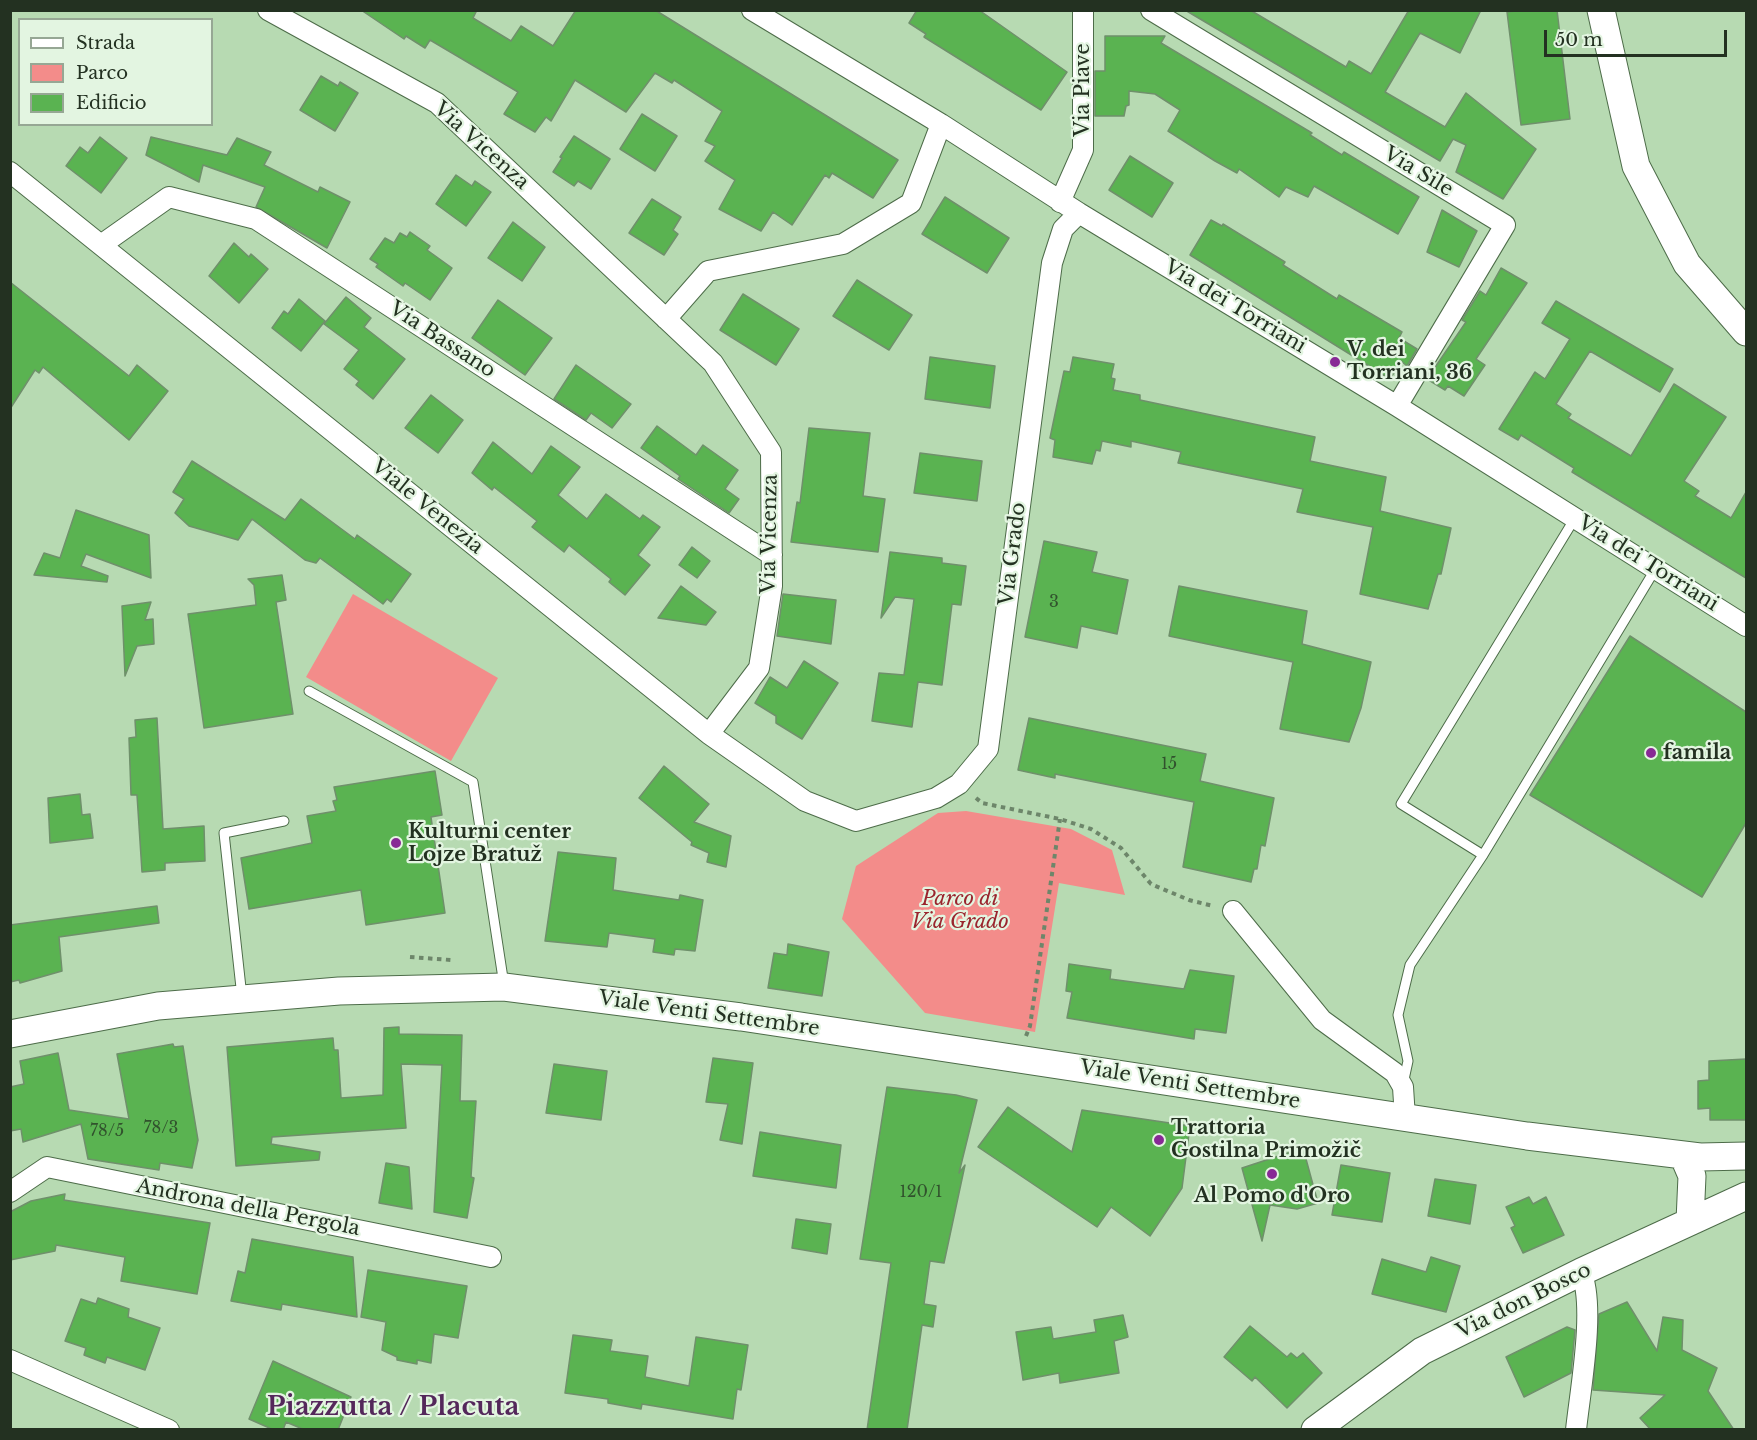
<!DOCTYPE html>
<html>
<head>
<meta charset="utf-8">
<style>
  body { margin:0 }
  #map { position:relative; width:1757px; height:1440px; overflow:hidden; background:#b7dab2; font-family:"Libre Baskerville",serif }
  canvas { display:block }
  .frame { position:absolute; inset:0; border:12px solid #233121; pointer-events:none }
  .legend { position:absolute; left:18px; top:18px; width:195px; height:108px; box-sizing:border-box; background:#e3f5e1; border:2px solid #96a794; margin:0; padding:8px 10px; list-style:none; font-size:18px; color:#233121 }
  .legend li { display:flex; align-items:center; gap:12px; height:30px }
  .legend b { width:30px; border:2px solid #96a794 }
  .scale { position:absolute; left:1544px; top:30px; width:183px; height:27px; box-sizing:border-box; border:3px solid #233121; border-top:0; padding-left:8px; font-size:18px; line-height:21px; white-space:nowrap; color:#233121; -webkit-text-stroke:4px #e3f5e1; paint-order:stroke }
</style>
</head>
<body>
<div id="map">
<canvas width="1757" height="1440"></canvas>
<div class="frame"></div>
<ul class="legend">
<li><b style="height:8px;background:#fff"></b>Strada</li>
<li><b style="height:16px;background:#f38c8a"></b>Parco</li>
<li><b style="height:16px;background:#5ab351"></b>Edificio</li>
</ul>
<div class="scale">50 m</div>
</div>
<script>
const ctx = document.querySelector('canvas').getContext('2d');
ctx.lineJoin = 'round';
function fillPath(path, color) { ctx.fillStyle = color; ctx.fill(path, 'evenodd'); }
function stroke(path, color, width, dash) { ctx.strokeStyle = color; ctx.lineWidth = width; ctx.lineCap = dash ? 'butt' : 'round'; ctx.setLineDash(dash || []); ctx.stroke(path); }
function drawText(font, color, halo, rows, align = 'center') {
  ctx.font = font + ' "Libre Baskerville",serif'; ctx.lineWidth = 4.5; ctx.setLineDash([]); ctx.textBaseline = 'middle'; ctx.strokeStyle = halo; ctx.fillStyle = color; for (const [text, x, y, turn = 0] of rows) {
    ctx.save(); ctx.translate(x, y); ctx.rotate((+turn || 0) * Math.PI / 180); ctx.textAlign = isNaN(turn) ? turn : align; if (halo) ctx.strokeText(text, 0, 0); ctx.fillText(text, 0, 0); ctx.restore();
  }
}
const green = new Path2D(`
  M 353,594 L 498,678 L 451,761 L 306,677 Z
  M 966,811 L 1071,829 L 1112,850 L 1125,895 L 1059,883 L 1035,1032 L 925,1013 L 842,919 L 856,866 L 938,813 Z`);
const building = new Path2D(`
  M 361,10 L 477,10 L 473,18 L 511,41 L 521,26 L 553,46 L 576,10 L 655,10 L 898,160 L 873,198 L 832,173 L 829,178 L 825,175 L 792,225 L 773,212 L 761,231 L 719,209 L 735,180 L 705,161 L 715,146 L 705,141 L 722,111 L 674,80 L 672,83 L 655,73 L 626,112 L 575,80 L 551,121 L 546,117 L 535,132 L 504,114 L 518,92 L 430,40 L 425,48 L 406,36 L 404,39 Z
  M 917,10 L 979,10 L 1067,72 L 1041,110 L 924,37 L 926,34 L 909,23 Z
  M 1185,10 L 1250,10 L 1346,67 L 1349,61 L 1371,74 L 1409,10 L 1481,10 L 1460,53 L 1420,33 L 1385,92 L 1445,127 L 1466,93 L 1536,149 L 1503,199 L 1456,172 L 1466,145 L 1453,139 L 1440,161 Z
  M 1523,10 L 1557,10 L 1570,119 L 1521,125 L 1507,12 Z
  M 1105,36 L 1165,36 L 1161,43 L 1312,133 L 1310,135 L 1342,155 L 1344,152 L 1419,197 L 1398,234 L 1314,186 L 1308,197 L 1286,187 L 1279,197 L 1239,169 L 1237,173 L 1215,161 L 1168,131 L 1180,110 L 1155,94 L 1129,91 L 1129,105 L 1126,106 L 1124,116 L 1095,116 L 1095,71 L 1105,71 Z
  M 321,76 L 338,86 L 340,82 L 358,93 L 335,131 L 300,110 Z
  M 642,114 L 677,136 L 655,171 L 620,149 Z
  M 574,136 L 610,159 L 591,189 L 578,181 L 574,186 L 553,172 L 562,158 L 560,157 Z
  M 100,137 L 127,158 L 101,193 L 66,166 L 80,147 L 88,153 Z
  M 151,137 L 227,155 L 237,138 L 271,152 L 264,165 L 318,192 L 320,187 L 350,202 L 327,248 L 256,207 L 265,187 L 203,165 L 199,182 L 146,155 Z
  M 1130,156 L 1173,183 L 1152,217 L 1109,190 Z
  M 456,175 L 472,186 L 475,181 L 491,192 L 466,226 L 436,204 Z
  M 945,197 L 1009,238 L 987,273 L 922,234 Z
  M 652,199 L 681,217 L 673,230 L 678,234 L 664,255 L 629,233 Z
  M 1442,210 L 1477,231 L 1459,267 L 1427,252 Z
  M 1211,220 L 1222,226 L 1223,224 L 1285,262 L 1283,265 L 1337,299 L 1339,295 L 1402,332 L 1399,338 L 1417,349 L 1407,366 L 1401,361 L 1390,379 L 1190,255 Z
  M 513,222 L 545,247 L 522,281 L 488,258 Z
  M 410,232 L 430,246 L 427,250 L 452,268 L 430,300 L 405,283 L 403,286 L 376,267 L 378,264 L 370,259 L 385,238 L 394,243 L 400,233 L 407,237 Z
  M 234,243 L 249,257 L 251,254 L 268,269 L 239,303 L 209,276 Z
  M 1501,268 L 1527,283 L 1476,359 L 1485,365 L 1464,396 L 1448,386 L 1445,390 L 1427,379 L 1466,322 L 1462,320 L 1480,291 L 1486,295 Z
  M 857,280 L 912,315 L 889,350 L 833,316 Z
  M 10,282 L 129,376 L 137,365 L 168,391 L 129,440 L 43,367 L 39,373 L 35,370 L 10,409 Z
  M 743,294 L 799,329 L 776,365 L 720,330 Z
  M 346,297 L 371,318 L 364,327 L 405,359 L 373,399 L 356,385 L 359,381 L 344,369 L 359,350 L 324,324 Z
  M 299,299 L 325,321 L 301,351 L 272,328 L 284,311 L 288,314 Z
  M 498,300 L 552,338 L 525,375 L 472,338 Z
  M 1556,301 L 1673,369 L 1660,392 L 1590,351 L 1556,404 L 1571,414 L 1568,418 L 1631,456 L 1674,384 L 1726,417 L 1684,481 L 1699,491 L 1695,496 L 1731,518 L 1746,492 L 1746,578 L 1572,472 L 1574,468 L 1521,435 L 1518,440 L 1499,429 L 1535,372 L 1545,379 L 1570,339 L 1542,323 Z
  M 930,357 L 995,366 L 990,408 L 925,399 Z
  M 1073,357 L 1114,364 L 1111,378 L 1115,379 L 1113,390 L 1140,395 L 1140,400 L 1315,437 L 1310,461 L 1386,477 L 1380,511 L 1451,528 L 1441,574 L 1438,574 L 1428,609 L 1360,594 L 1373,527 L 1297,512 L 1303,489 L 1178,463 L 1181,452 L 1131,441 L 1131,447 L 1102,441 L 1100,451 L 1096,450 L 1092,464 L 1053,457 L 1055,440 L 1050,438 L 1064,371 L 1070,372 Z
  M 576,365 L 631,404 L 612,428 L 591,413 L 586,420 L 554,399 Z
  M 431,395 L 463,420 L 438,453 L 405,428 Z
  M 657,426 L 696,455 L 703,445 L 738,470 L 725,489 L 739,499 L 729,513 L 678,479 L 680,476 L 641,448 Z
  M 809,428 L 870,433 L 863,496 L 885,499 L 878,552 L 791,542 L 797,502 L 800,503 Z
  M 493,442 L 532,474 L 551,446 L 580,467 L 558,495 L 587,519 L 606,494 L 640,519 L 643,515 L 660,527 L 638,555 L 650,565 L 625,595 L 609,582 L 611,579 L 569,545 L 564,552 L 532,527 L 537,521 L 494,487 L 492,490 L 472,473 Z
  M 920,453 L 982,461 L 977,501 L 914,493 Z
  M 192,461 L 285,520 L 301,499 L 355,539 L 357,535 L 411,574 L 391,602 L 387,599 L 383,604 L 320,558 L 316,563 L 305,560 L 252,519 L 238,540 L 189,526 L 175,513 L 184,499 L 173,492 Z
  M 76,510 L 149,535 L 151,578 L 86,554 L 81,566 L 108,576 L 107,582 L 34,575 L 44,553 L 60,558 Z
  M 1044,541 L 1097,552 L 1092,572 L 1128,580 L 1117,634 L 1081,626 L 1077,648 L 1025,637 Z
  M 692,547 L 710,561 L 697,578 L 679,565 Z
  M 890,552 L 942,558 L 942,563 L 966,566 L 961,605 L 952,604 L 942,685 L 918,682 L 912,727 L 872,721 L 879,673 L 904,675 L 914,599 L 895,597 L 881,618 Z
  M 282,575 L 286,600 L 276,602 L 293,714 L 204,728 L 188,614 L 256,605 L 254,585 L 248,579 Z
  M 681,586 L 716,612 L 706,625 L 658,618 Z
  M 1179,586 L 1307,611 L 1302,644 L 1371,662 L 1361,708 L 1349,742 L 1280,729 L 1293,662 L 1169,636 Z
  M 783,594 L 836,600 L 831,644 L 777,636 Z
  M 151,602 L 145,620 L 153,619 L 154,644 L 137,646 L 125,676 L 122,606 Z
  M 1630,636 L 1746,712 L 1746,823 L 1702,897 L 1530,795 Z
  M 804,661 L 838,683 L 802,739 L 776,723 L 776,716 L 755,703 L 770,677 L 787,688 Z
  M 157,718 L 163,829 L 204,826 L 205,861 L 165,863 L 165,870 L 142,872 L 137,795 L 131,795 L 129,738 L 136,737 L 135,720 Z
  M 1029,718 L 1206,754 L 1200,781 L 1274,798 L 1265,846 L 1261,845 L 1257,869 L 1254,869 L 1251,882 L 1183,867 L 1194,802 L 1055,774 L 1055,778 L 1018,770 Z
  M 664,766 L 709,804 L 694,822 L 731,836 L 726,867 L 707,862 L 709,853 L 691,845 L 692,842 L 639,798 Z
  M 435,771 L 442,815 L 431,817 L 445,913 L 366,925 L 361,890 L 249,909 L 241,858 L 312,843 L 307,816 L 336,811 L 333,801 L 337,800 L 334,787 Z
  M 80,794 L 82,815 L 90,814 L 93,838 L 50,843 L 48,798 Z
  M 558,852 L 616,858 L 613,890 L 679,900 L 680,895 L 703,900 L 695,951 L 675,949 L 674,955 L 653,952 L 655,939 L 609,933 L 607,947 L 545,941 Z
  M 157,906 L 159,923 L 59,937 L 62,971 L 20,983 L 19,980 L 10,982 L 10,925 Z
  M 788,944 L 829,952 L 822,996 L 768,988 L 774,953 L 787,955 Z
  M 1069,964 L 1111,970 L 1110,979 L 1184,989 L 1190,970 L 1234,976 L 1226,1033 L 1195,1029 L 1194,1039 L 1067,1018 L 1072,992 L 1066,991 Z
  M 399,1027 L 399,1034 L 462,1035 L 460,1101 L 476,1101 L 471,1177 L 474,1178 L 467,1218 L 434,1212 L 442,1065 L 401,1064 L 406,1128 L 272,1137 L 271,1144 L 320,1152 L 319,1160 L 236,1166 L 227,1047 L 333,1038 L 334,1050 L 338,1050 L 341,1098 L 383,1095 L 384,1028 Z
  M 173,1044 L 174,1047 L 183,1046 L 190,1092 L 198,1140 L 192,1168 L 160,1163 L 159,1170 L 88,1159 L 81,1124 L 23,1142 L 21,1129 L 10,1131 L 10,1087 L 24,1084 L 20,1061 L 58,1053 L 69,1110 L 129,1119 L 117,1054 Z
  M 713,1058 L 753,1063 L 742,1144 L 720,1140 L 728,1104 L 706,1102 Z
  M 1746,1059 L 1746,1120 L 1710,1120 L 1710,1108 L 1698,1109 L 1698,1081 L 1709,1080 L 1709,1061 Z
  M 554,1064 L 607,1071 L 601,1120 L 546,1113 Z
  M 887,1087 L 956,1095 L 977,1100 L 959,1173 L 965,1165 L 944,1263 L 930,1261 L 924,1304 L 936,1306 L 933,1327 L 922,1325 L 907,1430 L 867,1430 L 891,1263 L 860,1259 Z
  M 1008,1107 L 1072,1152 L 1082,1110 L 1190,1126 L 1182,1188 L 1150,1236 L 1111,1207 L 1097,1227 L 978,1147 Z
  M 760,1132 L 841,1145 L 836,1188 L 753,1176 Z
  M 1303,1148 L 1318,1203 L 1297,1209 L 1270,1205 L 1262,1241 L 1242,1168 Z
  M 386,1163 L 409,1167 L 412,1209 L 379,1203 Z
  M 1341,1165 L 1390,1173 L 1382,1222 L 1332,1215 Z
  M 1435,1179 L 1476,1185 L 1470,1224 L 1428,1216 Z
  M 65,1194 L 64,1200 L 210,1223 L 197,1294 L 121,1281 L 125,1257 L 56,1245 L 55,1251 L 10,1260 L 10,1212 L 31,1201 Z
  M 1529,1197 L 1533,1204 L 1546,1197 L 1564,1235 L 1523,1253 L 1511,1228 L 1515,1226 L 1506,1207 Z
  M 796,1219 L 831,1224 L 827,1254 L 792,1248 Z
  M 252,1239 L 353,1257 L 357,1317 L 282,1304 L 281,1310 L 231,1301 L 238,1271 L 245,1273 Z
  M 1431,1257 L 1460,1266 L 1446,1312 L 1372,1294 L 1382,1259 L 1426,1272 Z
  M 368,1270 L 467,1286 L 458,1338 L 434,1334 L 431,1363 L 417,1360 L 417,1364 L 397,1360 L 397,1357 L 382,1350 L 386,1322 L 361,1317 Z
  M 98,1298 L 129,1309 L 128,1317 L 160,1328 L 145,1370 L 107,1357 L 105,1363 L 84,1355 L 86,1348 L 65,1341 L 81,1299 L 96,1304 Z
  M 1627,1302 L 1657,1351 L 1663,1317 L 1683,1320 L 1682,1350 L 1717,1368 L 1708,1391 L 1734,1430 L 1651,1430 L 1640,1418 L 1665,1395 L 1593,1390 L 1599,1314 Z
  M 1123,1315 L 1128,1337 L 1114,1341 L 1119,1373 L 1060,1383 L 1059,1373 L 1023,1380 L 1016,1332 L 1051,1327 L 1053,1339 L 1096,1332 L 1094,1320 Z
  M 1250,1326 L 1287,1357 L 1291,1353 L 1297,1358 L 1303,1353 L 1322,1373 L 1287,1408 L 1255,1377 L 1252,1381 L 1224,1357 Z
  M 1567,1327 L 1575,1330 L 1571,1373 L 1524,1397 L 1506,1357 Z
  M 573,1335 L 612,1340 L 610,1351 L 648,1356 L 645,1377 L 689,1386 L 696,1337 L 748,1345 L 741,1390 L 737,1389 L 733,1419 L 642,1404 L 641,1409 L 608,1403 L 608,1399 L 565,1393 Z
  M 273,1361 L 351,1397 L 338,1430 L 305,1430 L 286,1422 L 283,1430 L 274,1430 L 249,1419 Z`);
const path = new Path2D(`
  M 976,798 L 982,803 L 1060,819 L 1091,829 L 1121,848 L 1151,884 L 1189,900 L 1213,906
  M 410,957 L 451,960
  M 1026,1036 L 1030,1026 L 1060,819`);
const lane = new Path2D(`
  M 309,691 L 473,782 L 504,985
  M 1483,855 L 1401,804 L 1575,518
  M 242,997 L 224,833 L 284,821
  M 1403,1084 L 1408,1061 L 1398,1015 L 1410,965 L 1483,855 L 1656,568`);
const street = new Path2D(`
  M 268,10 L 437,103 L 713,363 L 771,452 L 772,586 L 759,668 L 709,734
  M 752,10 L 941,124 L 1079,213 L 1397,406 L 1746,626
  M 1151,10 L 1505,225 L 1397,406
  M 10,172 L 709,734 L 805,801 L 856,821 L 936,798 L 959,784 L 988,749 L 1052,263 L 1063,229 L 1079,213
  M 1060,202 L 1083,150 L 1083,10
  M 101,245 L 169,197 L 256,219 L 772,555
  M 666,319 L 708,271 L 843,244 L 911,203 L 941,124
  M 1233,911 L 1322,1020 L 1395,1073 L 1403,1087 L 1405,1118
  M 10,1192 L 47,1167 L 491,1257
  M 10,1360 L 169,1430
  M 1576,1430 C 1580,1391 1596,1306 1581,1272`);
const secondary = new Path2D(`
  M 1601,10 L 1636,166 L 1687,264 L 1746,332
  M 10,1034 L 158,1006 L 339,991 L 504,987 L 741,1017 L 1527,1136 L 1700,1157 L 1746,1156
  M 1683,1155 L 1692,1176 L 1690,1221
  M 1315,1430 L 1422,1351 L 1581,1272 L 1746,1196`);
const markers = [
  [1335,362,6,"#872a95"],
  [1651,753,6,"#872a95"],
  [396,843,6,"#872a95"],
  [1159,1140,6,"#872a95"],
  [1272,1174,6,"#872a95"]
];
const numberNames = [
  ["3",1054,602],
  ["15",1169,764],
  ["78/3",161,1128],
  ["78/5",107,1131],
  ["120/1",921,1192]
];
const streetNames = [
  ["Via Piave",1083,90,-90],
  ["Via Vicenza",481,146,42],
  ["Via Sile",1418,172,31],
  ["Via dei Torriani",1235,307,31],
  ["Via Bassano",442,340,33],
  ["Viale Venezia",427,507,39],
  ["Via Vicenza",770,534,-89],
  ["Via Grado",1013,554,-83],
  ["Via dei Torriani",1648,564,32],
  ["Viale Venti Settembre",709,1014,8],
  ["Viale Venti Settembre",1190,1085,9],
  ["Androna della Pergola",248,1208,11],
  ["Via don Bosco",1524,1301,-26]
];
const poiNames = [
  ["V. dei",1347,350],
  ["Torriani, 36",1347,373],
  ["famila",1663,753],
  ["Kulturni center",408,832],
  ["Lojze Bratuž",408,855],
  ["Trattoria",1171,1128],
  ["Gostilna Primožič",1171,1151],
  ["Al Pomo d'Oro",1272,1196,"center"]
];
const parkNames = [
  ["Parco di",960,899],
  ["Via Grado",960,922]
];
const districtNames = [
  ["Piazzutta / Placuta",393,1408]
];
fillPath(green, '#f38c8a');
fillPath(building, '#5ab351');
stroke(building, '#6f906b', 1.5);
stroke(lane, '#4d6c49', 11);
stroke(street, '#4d6c49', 22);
stroke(secondary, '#4d6c49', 29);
stroke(path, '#6d866a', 4, [4.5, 4.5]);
stroke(lane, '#fff', 9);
stroke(street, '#fff', 20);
stroke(secondary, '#fff', 27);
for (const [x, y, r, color] of markers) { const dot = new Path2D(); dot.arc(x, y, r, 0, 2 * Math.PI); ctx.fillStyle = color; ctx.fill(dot); stroke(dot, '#e3f5e1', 2); }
drawText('16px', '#31522d', null, numberNames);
drawText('20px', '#233121', '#e3f5e1', streetNames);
drawText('bold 20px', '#233121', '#e3f5e1', poiNames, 'left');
drawText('italic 20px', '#9a252e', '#e3f5e1', parkNames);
drawText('bold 26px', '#54285b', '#e3f5e1', districtNames);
</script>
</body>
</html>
